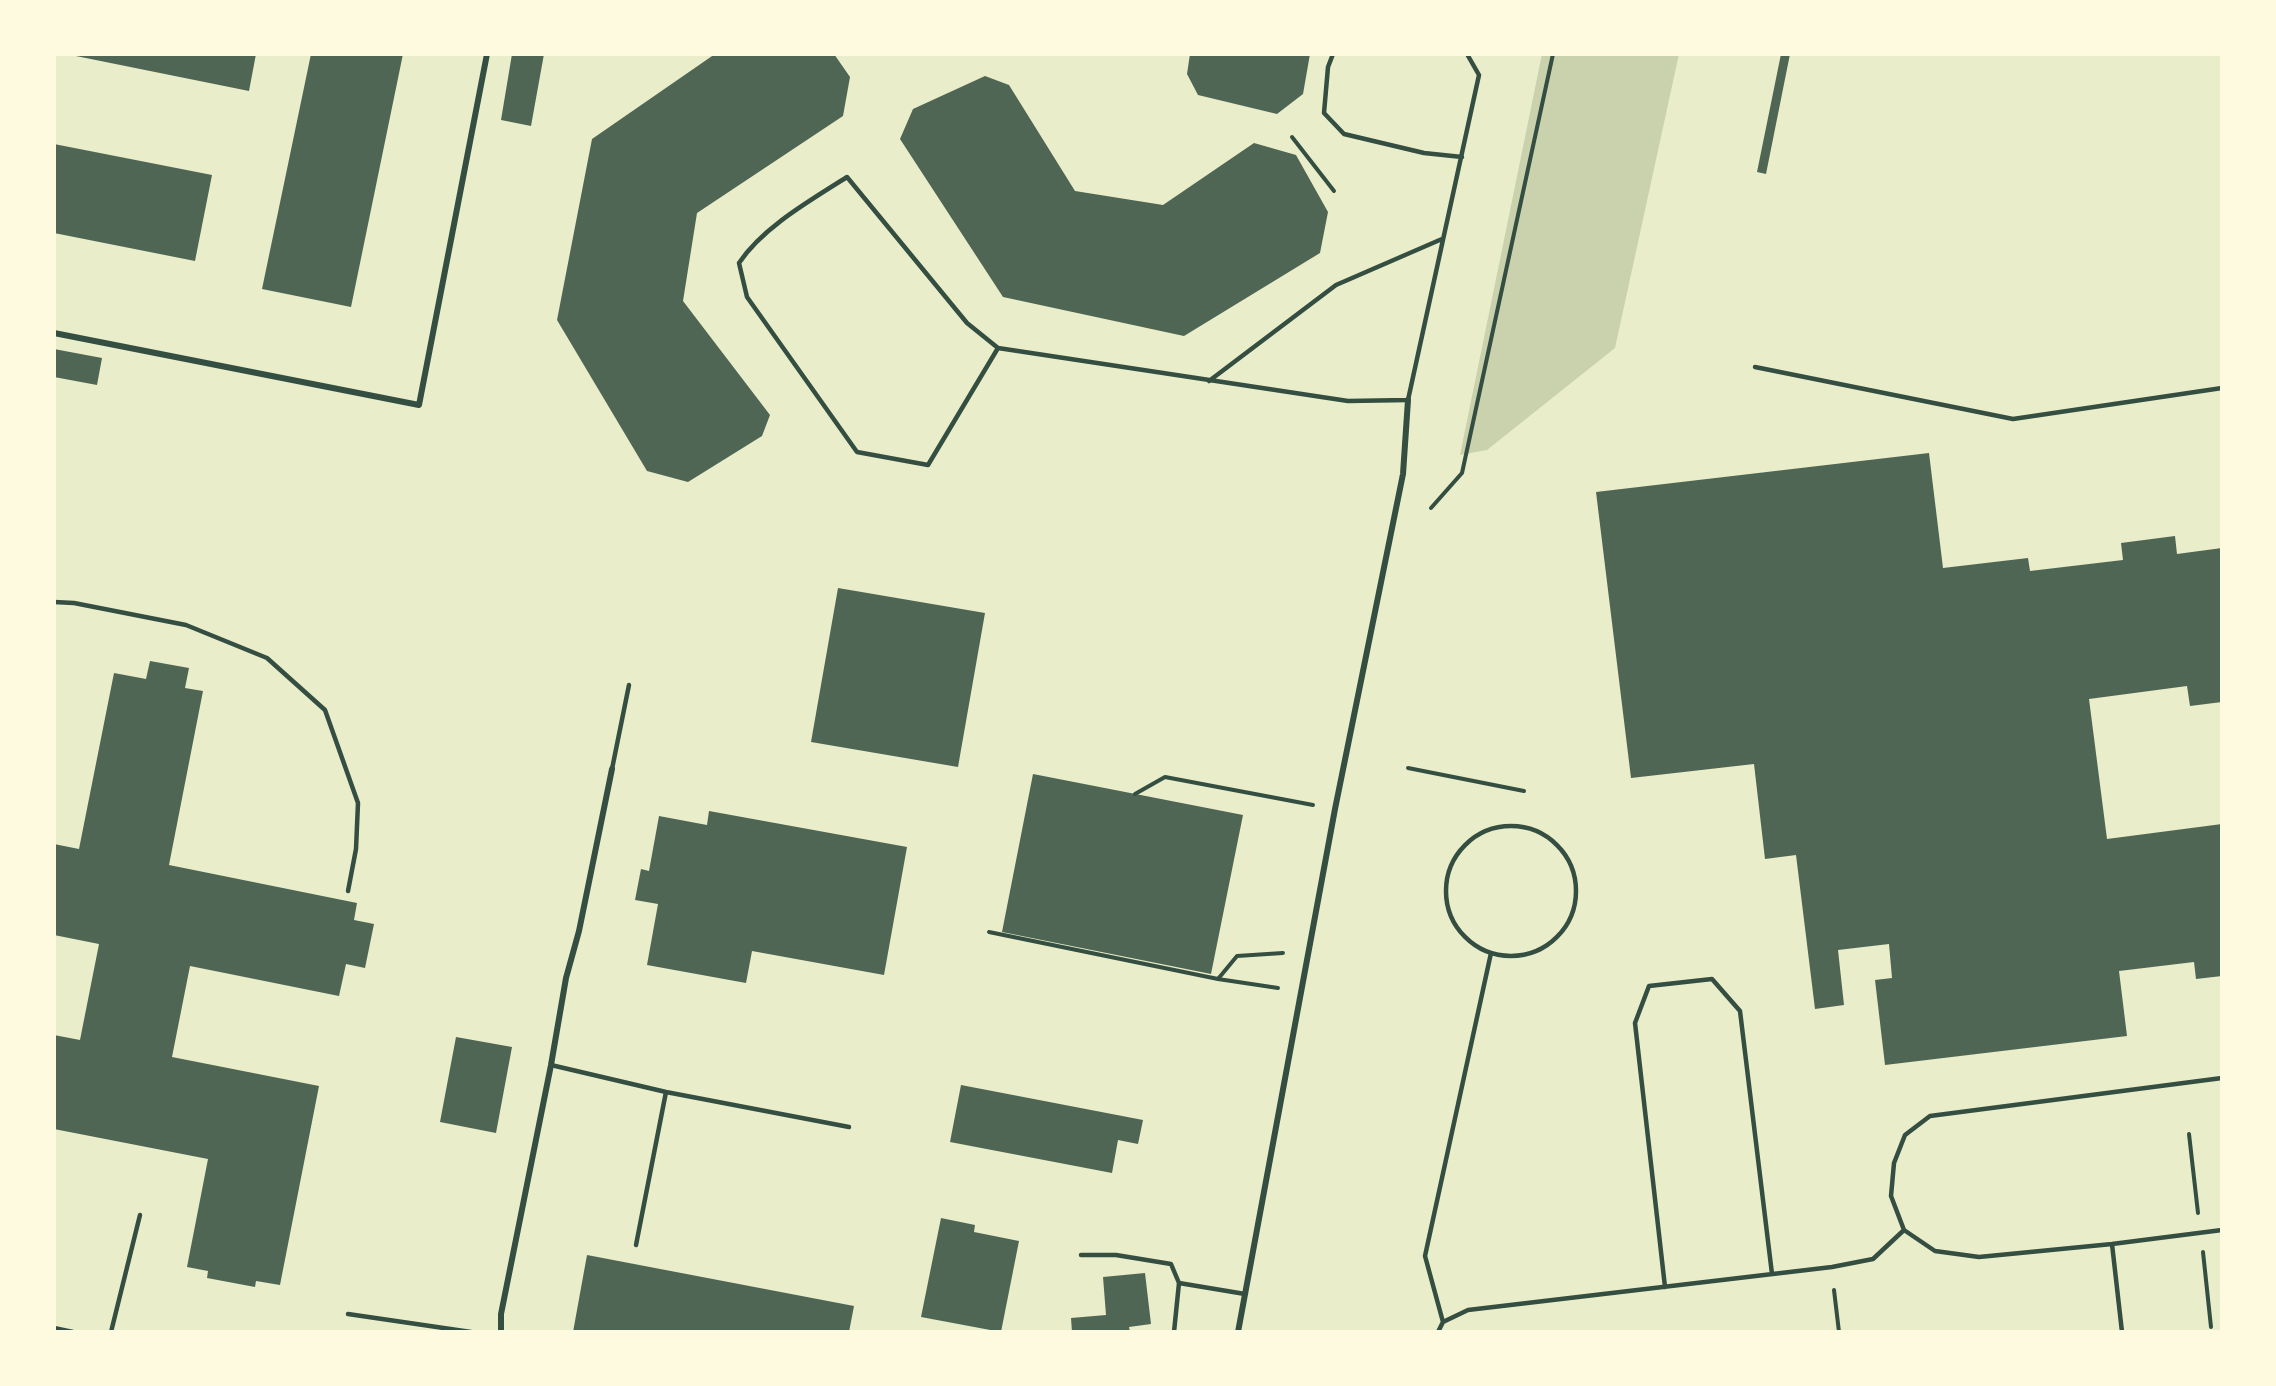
<!DOCTYPE html>
<html>
<head>
<meta charset="utf-8">
<style>
  body { margin:0 }
  #map { position:relative; width:2276px; height:1386px; overflow:hidden; background:#e9edc9; font-family:Rubik,sans-serif }
  canvas { display:block }
  .frame { position:absolute; inset:0; border:56px solid #fefae0; pointer-events:none }
</style>
</head>
<body>
<div id="map">
<canvas width="2276" height="1386"></canvas>
<div class="frame"></div>
</div>
<script>
const ctx = document.querySelector('canvas').getContext('2d');
ctx.lineJoin = 'round';
function fillPath(path, color) { ctx.fillStyle = color; ctx.fill(path, 'evenodd'); }
function stroke(path, color, width, dash) { ctx.strokeStyle = color; ctx.lineWidth = width; ctx.lineCap = dash ? 'butt' : 'round'; ctx.setLineDash(dash || []); ctx.stroke(path); }
const green = new Path2D(`
  M 1542,54 L 1679,54 L 1615,348 L 1487,450 L 1460,455 Z`);
const building = new Path2D(`
  M 66,54 L 256,54 L 249,91 Z
  M 311,54 L 403,54 L 351,307 L 262,289 Z
  M 512,54 L 544,54 L 531,126 L 501,120 Z
  M 715,54 L 834,54 L 850,77 L 843,116 L 697,213 L 683,301 L 770,415 L 762,436 L 688,482 L 647,471 L 557,320 L 592,139 Z
  M 1190,54 L 1310,54 L 1303,94 L 1277,114 L 1198,95 L 1187,74 Z
  M 1781,54 L 1790,54 L 1766,174 L 1757,172 Z
  M 985,76 L 1009,85 L 1075,191 L 1163,205 L 1254,143 L 1296,155 L 1328,212 L 1320,253 L 1184,336 L 1003,297 L 900,139 L 913,109 Z
  M 54,144 L 212,175 L 195,261 L 54,233 Z
  M 54,349 L 102,358 L 97,385 L 54,377 Z
  M 1929,453 L 1943,568 L 2028,558 L 2030,571 L 2123,560 L 2121,543 L 2175,536 L 2177,554 L 2222,548 L 2222,702 L 2190,706 L 2187,686 L 2089,699 L 2107,839 L 2222,824 L 2222,976 L 2196,979 L 2194,962 L 2119,971 L 2127,1036 L 1885,1065 L 1875,980 L 1892,978 L 1889,944 L 1838,950 L 1844,1005 L 1815,1009 L 1796,855 L 1765,859 L 1754,764 L 1631,778 L 1596,492 Z
  M 838,588 L 985,613 L 958,767 L 811,742 Z
  M 150,661 L 189,668 L 185,688 L 203,691 L 169,865 L 357,903 L 354,920 L 374,924 L 365,968 L 346,964 L 339,996 L 190,966 L 172,1057 L 319,1086 L 280,1285 L 256,1281 L 255,1287 L 207,1278 L 208,1271 L 187,1267 L 208,1159 L 54,1129 L 54,1035 L 80,1040 L 99,944 L 54,935 L 54,844 L 79,849 L 114,673 L 146,679 Z
  M 1033,774 L 1243,815 L 1211,974 L 1002,932 Z
  M 709,811 L 907,847 L 884,975 L 752,951 L 746,983 L 647,965 L 658,904 L 635,900 L 641,869 L 649,871 L 659,816 L 707,825 Z
  M 456,1037 L 512,1047 L 496,1133 L 440,1122 Z
  M 961,1085 L 1143,1120 L 1138,1144 L 1118,1140 L 1112,1173 L 950,1142 Z
  M 941,1218 L 975,1225 L 974,1232 L 1019,1241 L 1001,1332 L 921,1317 Z
  M 587,1255 L 854,1306 L 849,1332 L 573,1332 Z
  M 1145,1273 L 1151,1324 L 1129,1327 L 1130,1332 L 1072,1332 L 1071,1318 L 1106,1315 L 1103,1277 Z`);
const path = new Path2D(`
  M 1292,137 L 1334,191
  M 1431,508 L 1462,473 L 1553,54
  M 1408,768 L 1524,791
  M 1135,794 L 1165,777 L 1313,805
  M 989,932 L 1218,979 L 1278,988
  M 1218,979 L 1237,956 L 1283,953
  M 2189,1134 L 2198,1213
  M 2203,1252 L 2211,1327
  M 1834,1290 L 1839,1332`);
const service = new Path2D(`
  M 1333,54 L 1328,67 L 1324,113 L 1344,134 L 1424,153 L 1462,157
  M 998,348 L 928,465 L 857,452 L 747,297 L 739,263 C 763,227 811,200 847,177 L 967,323 L 998,348 L 1348,401 L 1408,400 L 1479,75 L 1467,54
  M 1755,367 L 2013,419 L 2222,388
  M 1209,381 L 1336,285 L 1442,239
  M 54,602 L 74,603 L 186,625 L 267,658 L 325,710 L 358,803 L 356,849 L 348,891
  M 612,769 L 629,685
  M1446 891a65 65 0 1 1 130 0a65 65 0 1 1-130 0Z
  M 551,1065 L 666,1092 L 849,1127
  M 2222,1078 L 1930,1116 L 1905,1135 L 1894,1163 L 1891,1196 L 1904,1230 L 1935,1251 L 1979,1257 L 2112,1244 L 2222,1230
  M 2112,1244 L 2122,1332
  M 636,1245 L 666,1092
  M 1081,1255 L 1116,1255 L 1171,1264 L 1179,1283 L 1174,1332
  M 1179,1283 L 1245,1294
  M 1665,1287 L 1635,1023 L 1649,986 L 1712,979 L 1740,1011 L 1772,1274
  M 348,1314 L 471,1332
  M 1443,1322 L 1425,1256 L 1491,953
  M 54,1328 L 73,1332
  M 111,1332 L 140,1215
  M 1438,1332 L 1443,1322 L 1468,1310 L 1832,1267 L 1873,1259 L 1904,1230`);
const minor = new Path2D(`
  M 54,333 L 419,405 L 487,54
  M 501,1332 L 501,1314 L 551,1065 L 566,978 L 579,931 L 612,769
  M 1238,1332 L 1335,809 L 1403,474 L 1408,400`);
fillPath(green, '#cad2ad');
fillPath(building, '#4f6655');
stroke(path, '#344e41', 4);
stroke(service, '#344e41', 4.5);
stroke(minor, '#344e41', 6);
</script>
</body>
</html>
